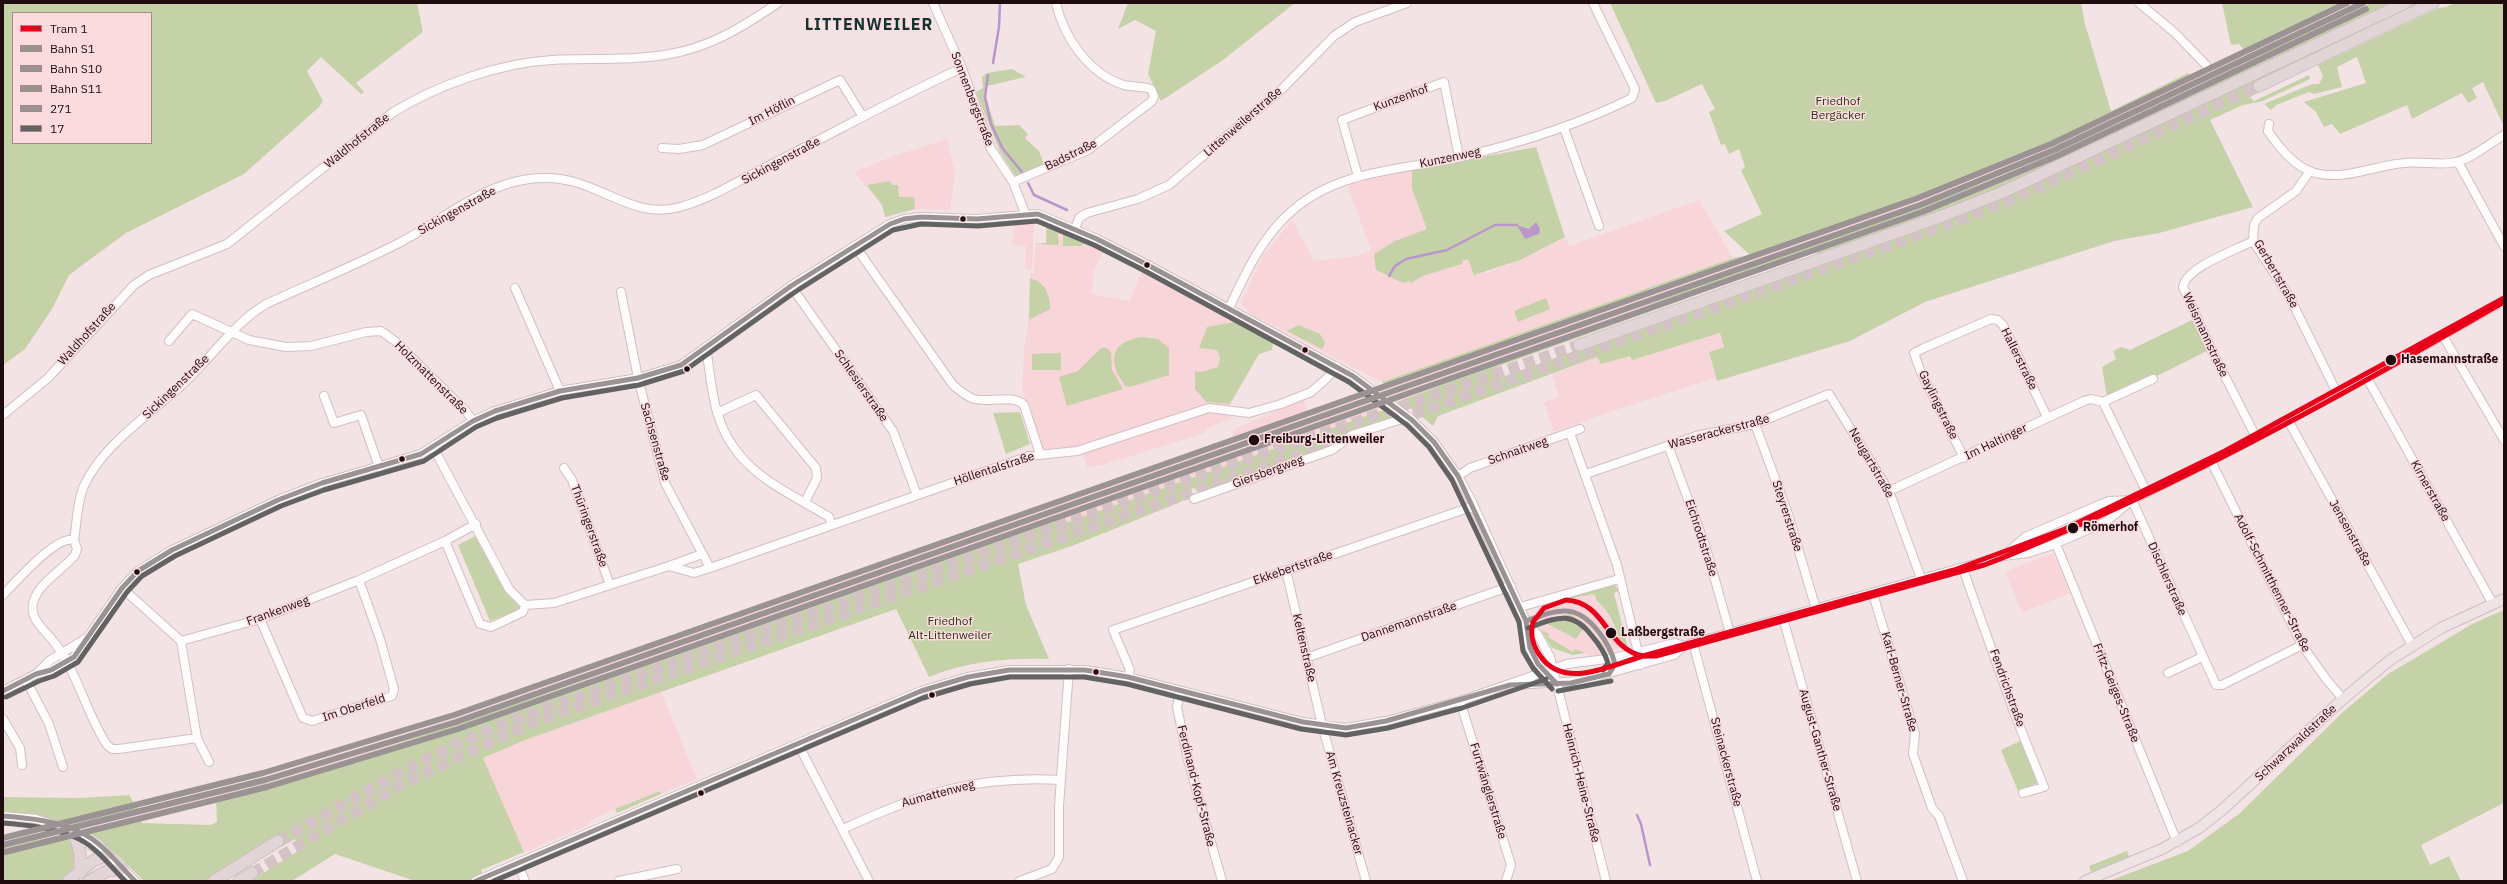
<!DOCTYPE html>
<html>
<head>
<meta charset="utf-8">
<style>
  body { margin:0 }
  #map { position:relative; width:2507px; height:884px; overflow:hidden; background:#f4e3e5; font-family:"IBM Plex Sans",sans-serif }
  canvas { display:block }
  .frame { position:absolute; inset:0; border:4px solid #1e0c0f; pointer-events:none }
  .legend { position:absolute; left:12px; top:12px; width:140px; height:132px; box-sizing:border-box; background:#fcdbdf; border:1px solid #a3888c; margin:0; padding:5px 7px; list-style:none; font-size:12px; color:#1e0c0f }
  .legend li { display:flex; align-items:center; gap:8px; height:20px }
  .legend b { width:20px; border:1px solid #a3888c }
</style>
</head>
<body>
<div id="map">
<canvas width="2507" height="884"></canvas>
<div class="frame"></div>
<ul class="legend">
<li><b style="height:5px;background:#e8001b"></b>Tram 1</li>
<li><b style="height:5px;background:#9a9293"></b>Bahn S1</li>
<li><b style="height:5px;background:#9a9293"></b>Bahn S10</li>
<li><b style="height:5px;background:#9a9293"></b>Bahn S11</li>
<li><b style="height:5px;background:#9a9293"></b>271</li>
<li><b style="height:5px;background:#646363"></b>17</li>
</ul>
</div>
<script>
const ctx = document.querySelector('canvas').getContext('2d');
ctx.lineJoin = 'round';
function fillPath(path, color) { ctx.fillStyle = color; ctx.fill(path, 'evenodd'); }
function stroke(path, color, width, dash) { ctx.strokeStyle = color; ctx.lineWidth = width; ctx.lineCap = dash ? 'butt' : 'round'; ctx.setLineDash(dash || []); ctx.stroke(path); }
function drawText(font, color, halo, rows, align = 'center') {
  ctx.font = font + ' "IBM Plex Sans",sans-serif'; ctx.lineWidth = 3; ctx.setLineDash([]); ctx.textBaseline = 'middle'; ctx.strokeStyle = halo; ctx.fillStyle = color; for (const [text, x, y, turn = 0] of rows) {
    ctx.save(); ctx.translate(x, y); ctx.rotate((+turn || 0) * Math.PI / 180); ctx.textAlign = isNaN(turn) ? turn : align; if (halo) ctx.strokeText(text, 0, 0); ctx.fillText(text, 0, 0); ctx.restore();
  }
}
const built = new Path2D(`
  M 2352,3 L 2370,3 L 2120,123 L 1989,181 L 1673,295 L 1686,299 L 1576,335 L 1379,408 L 1380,411 L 1068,522 L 1057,521 L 394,745 L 311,771 L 216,797 L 3,848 L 3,842 L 264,777 L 456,718 L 1052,504 L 1107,487 L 1106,485 L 1147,469 L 1233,441 L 1233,430 L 1275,411 L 1274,408 L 1303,398 L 1308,413 L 1364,393 L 1387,388 L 1568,324 L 1989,171 Z
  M 947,139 L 955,172 L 950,210 L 915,209 L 885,217 L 882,205 L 854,172 L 891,157 Z
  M 1412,170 L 1412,189 L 1427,229 L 1376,270 L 1410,281 L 1410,283 L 1423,276 L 1462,264 L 1462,261 L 1468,259 L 1486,273 L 1520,260 L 1565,237 L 1569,246 L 1699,200 L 1733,258 L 1382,382 L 1250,314 L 1241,303 L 1263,256 L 1292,220 L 1314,261 L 1357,256 L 1371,250 L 1348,187 L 1351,183 L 1375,177 Z
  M 1016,221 L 1034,222 L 1032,270 L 1025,270 L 1026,246 L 1012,245 Z
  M 1046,222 L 1087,238 L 1105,249 L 1094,270 L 1092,294 L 1130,301 L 1143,267 L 1242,320 L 1273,342 L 1272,350 L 1259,354 L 1230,404 L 1231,419 L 1205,429 L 1205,433 L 1099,466 L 1087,467 L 1080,447 L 1049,452 L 1042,449 L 1022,390 L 1024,349 L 1028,327 L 1030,273 L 1034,273 L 1035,243 L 1046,243 Z
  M 1720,333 L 1724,347 L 1709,352 L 1716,378 L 1618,409 L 1554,432 L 1544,402 L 1559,397 L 1552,375 L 1597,357 L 1601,364 L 1630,356 L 1632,360 Z
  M 2053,553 L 2070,593 L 2022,613 L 2005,572 Z
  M 1594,594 L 1597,602 L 1607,612 L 1620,641 L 1625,646 L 1602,654 L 1590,656 L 1575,649 L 1573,652 L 1547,637 L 1549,634 L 1541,630 L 1534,616 L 1547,603 Z
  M 661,692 L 697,779 L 661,794 L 660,791 L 615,809 L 589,821 L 590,824 L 524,852 L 482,758 L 525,740 Z`);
const green = new Path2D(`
  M 3,3 L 417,3 L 423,32 L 356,83 L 364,92 L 361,94 L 321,57 L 307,71 L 323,101 L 319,107 L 244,174 L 126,233 L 69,275 L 52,309 L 25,349 L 3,365 ZM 13,13 L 151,13 L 151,143 L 13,143 Z
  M 1128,3 L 1295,3 L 1223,60 L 1161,101 L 1148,74 L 1156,31 L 1135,20 L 1118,29 Z
  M 1610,3 L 2081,3 L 2085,24 L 2111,111 L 2188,73 L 2190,76 L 2085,129 L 1989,171 L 1387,388 L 1382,382 L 1733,258 L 1750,255 L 1724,231 L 1762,214 L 1741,170 L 1745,167 L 1739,149 L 1729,154 L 1725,144 L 1721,145 L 1709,112 L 1715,109 L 1702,84 L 1665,101 L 1656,103 Z
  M 2222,3 L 2352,3 L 2246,52 L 2239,44 L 2231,45 Z
  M 2370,3 L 2395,3 L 2036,172 L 1937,213 L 1817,255 L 1816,250 L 1690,295 L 1686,299 L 1496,367 L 1500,378 L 1850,252 L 2256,80 L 2255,78 L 2414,3 L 2420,3 L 2257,80 L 2262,91 L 2250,97 L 2254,101 L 2309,75 L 2310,79 L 2263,101 L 2243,105 L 2210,120 L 2253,207 L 2159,233 L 2114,241 L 1925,302 L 1850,341 L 1717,381 L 1709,352 L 1724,347 L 1720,333 L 1632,360 L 1630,356 L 1601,364 L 1597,357 L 1438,416 L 1433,426 L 1402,400 L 1576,335 L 1673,295 L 1989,181 L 2120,123 Z
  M 2455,3 L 2504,3 L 2504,127 L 2483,82 L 2472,88 L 2477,98 L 2468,103 L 2462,93 L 2412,119 L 2407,105 L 2340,134 L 2332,124 L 2324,127 L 2316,112 L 2304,102 L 2366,83 L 2357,57 L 2337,67 L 2342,87 L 2314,94 L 2309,92 L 2276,105 L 2271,110 L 2264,104 L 2312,84 L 2319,84 L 2323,76 L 2318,65 L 2438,8 L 2446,7 Z
  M 1012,69 L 1026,77 L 987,86 L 985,95 L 995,126 L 1019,125 L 1028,134 L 1025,138 L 1039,151 L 1044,164 L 1016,177 L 1000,152 L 976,92 L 983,88 L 982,77 L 987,73 Z
  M 1536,147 L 1565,237 L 1520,260 L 1474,275 L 1468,259 L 1462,261 L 1462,264 L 1423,276 L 1411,283 L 1409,281 L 1403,283 L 1376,270 L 1374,254 L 1395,241 L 1427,229 L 1412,189 L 1412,170 Z
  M 890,181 L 892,185 L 898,185 L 899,197 L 914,197 L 915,209 L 885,217 L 882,205 L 867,185 Z
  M 1047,224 L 1057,227 L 1059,245 L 1036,244 L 1046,243 Z
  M 1067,231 L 1085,239 L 1082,246 L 1063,246 L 1063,235 Z
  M 1030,278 C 1045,283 1050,293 1050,309 L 1029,320 Z
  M 1546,298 L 1550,309 L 1518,322 L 1514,311 Z
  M 2192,320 L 2207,351 L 2155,377 L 2107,397 L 2102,367 L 2116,359 L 2113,351 L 2121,347 L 2130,350 Z
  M 1240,321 L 1257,334 L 1273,342 L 1272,350 L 1259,354 L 1230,404 L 1206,402 L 1195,389 L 1195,371 L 1201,372 L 1218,367 L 1220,358 L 1217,350 L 1199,348 L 1207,327 Z
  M 1299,325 L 1320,334 L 1325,343 L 1322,349 L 1287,331 Z
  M 1141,337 L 1158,339 L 1169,348 L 1169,375 L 1130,387 L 1125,386 C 1124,382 1120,379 1118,375 C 1108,351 1119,341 1141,337 Z
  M 1101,348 L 1107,348 L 1111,352 L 1112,370 L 1123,389 L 1067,406 L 1059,377 L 1078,371 Z
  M 1061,353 L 1061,370 L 1032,370 L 1032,354 Z
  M 1380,411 L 1384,411 L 1392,418 L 1350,433 L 1330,447 L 1200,494 L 1194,488 L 1181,493 L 1183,501 L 1072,546 L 1018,564 L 1026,605 L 1049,659 C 1007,658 968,661 929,677 L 896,609 L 525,740 L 483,758 L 524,852 L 481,870 L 485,881 L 415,881 L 335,854 L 292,881 L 251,881 L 301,849 L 295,839 L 281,847 L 274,836 L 206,881 L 144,881 L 117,855 L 84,830 L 138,816 L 142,823 L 210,825 L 217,822 L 216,797 L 311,771 L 394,745 L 1057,521 L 1068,522 Z
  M 1020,412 L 1030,444 L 1006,454 L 993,413 Z
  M 475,536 L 506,593 L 520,607 L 517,611 L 490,621 L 458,545 Z
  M 1614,584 L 1619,591 L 1614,593 L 1627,645 L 1625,646 C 1616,636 1615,622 1607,612 C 1602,605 1597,603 1594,594 L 1547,603 Z
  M 2504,610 L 2504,803 L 2421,845 L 2430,865 L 2449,856 L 2461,881 L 2109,881 L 2188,851 L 2240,813 L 2343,712 L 2388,674 L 2474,623 Z
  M 1569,614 L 1586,624 L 1576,639 L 1544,622 L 1544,620 Z
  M 1541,630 L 1549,634 L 1548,637 L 1573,652 L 1575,649 L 1585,653 L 1573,655 L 1552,648 Z
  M 2022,740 L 2040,782 L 2018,791 L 2001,750 Z
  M 660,791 L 661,794 L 617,813 L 615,809 Z
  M 129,795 L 138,809 L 41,833 L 41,829 L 35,825 L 3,825 L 3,797 L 80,798 Z
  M 63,834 L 76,848 C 76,864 76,875 60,881 L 3,881 L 3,848 Z
  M 2127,851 L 2129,857 L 2091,872 L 2089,866 Z`);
const water = new Path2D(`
  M 1536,222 L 1540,229 L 1539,234 L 1525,239 L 1517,225 L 1529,229 Z`);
const stream = new Path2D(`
  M 993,63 L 999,27 L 1000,3
  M 988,75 L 985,97 L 991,124 L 1003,149 L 1022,172
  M 1028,183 L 1034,195 L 1067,210
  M 1389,276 L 1395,266 L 1406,259 L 1447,250 L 1495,225 L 1517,225
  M 1637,815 L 1641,824 L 1650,865`);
const highwayTunnel = new Path2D(`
  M 1398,420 L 1955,222 L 2038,188 L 2259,86
  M 278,841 L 405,770 L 454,745 L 527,715 L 1233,464 L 1579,345
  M 252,873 L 408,781 L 534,722 L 1350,437`);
const minor = new Path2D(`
  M 933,3 L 962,68 L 991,149 L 1013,182 L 1025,213
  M 2139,3 L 2175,33 L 2206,65
  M 2269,124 L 2268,131 C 2278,146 2294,166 2312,172 C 2342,182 2375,165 2405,163 C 2422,161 2440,166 2456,162 C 2473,158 2490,143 2504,135
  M 1564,128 L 1599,226
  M 662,148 L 679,149 L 703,145 L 840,80 L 863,117
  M 2458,162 L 2504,246
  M 2310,171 L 2296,191 L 2258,218 L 2254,225 L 2253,241 L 2289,296 L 2337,393
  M 1358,176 L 1342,120 L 1444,82 L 1459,157
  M 1013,182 L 1088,150 L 1152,101 L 1154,96 L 1151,89 C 1143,86 1133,87 1124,85 C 1089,74 1064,38 1056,3
  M 1075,229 L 1079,218 L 1087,213 L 1138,199 L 1169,185 L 1282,89 L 1334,36 L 1355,22 L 1407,3
  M 2253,241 C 2236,250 2186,267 2183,287 L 2212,351 L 2256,437
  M 855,246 L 953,385 C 959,390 965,396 974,399 C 989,403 1013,394 1024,405 L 1040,454
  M 791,286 L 893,431 L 917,495
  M 515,288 L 560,391
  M 621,292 L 638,378 L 665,483 L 710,568
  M 1229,308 C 1246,273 1262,236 1293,210 C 1340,169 1404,170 1461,157 C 1520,143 1578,125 1632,98 L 1635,89 L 1593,3
  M 2443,336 L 2504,440
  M 169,341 L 192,314 L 249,340 L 286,347 L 311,346 L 366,332 L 381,331 L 395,341 L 466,411 L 473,421
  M 706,348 C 710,370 711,394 718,415 C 735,471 783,489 829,517 L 832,525
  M 2367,378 L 2493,604
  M 324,396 L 334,423 L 361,415 L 379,467
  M 2103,402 L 2153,379
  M 717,413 L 756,395 L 816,468 L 817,478 L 805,502
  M 3,415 L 48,378 L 134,285 L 149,275 L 227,244 L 392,113 C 437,85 499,63 552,60 C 591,58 631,61 670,54 C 711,47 744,26 778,3
  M 2288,420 L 2412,645
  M 1755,424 L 1788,514 L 1816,609
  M 1570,433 L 1617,565 L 1641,665
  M 1668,445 L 1706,548 L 1730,633
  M 433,447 L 509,589 L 525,605 L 554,603 L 669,566 L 694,573 L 710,568 L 1029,456 L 1077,451 L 1209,408 L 1249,413 L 1281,404 L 1311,392 L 1327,378 L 1337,366
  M 1964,458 L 1920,370 L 1914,353 L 1924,348 L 1991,319 L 1998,320 L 2003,325 L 2047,417
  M 2211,461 L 2302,645 L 2326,679 L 2343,699
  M 564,468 L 572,480 L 610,585
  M 1586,474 L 1696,436 L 1755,424 L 1829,394 L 1889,491 L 1922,581
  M 1458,476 L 1470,468 L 1580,429
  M 1889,491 L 2084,401 L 2091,399 L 2103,402 L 2147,493
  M 1194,499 L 1332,450 L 1352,435 L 1408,417
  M 2132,500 L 2216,685 L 2222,685 L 2302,645
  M 74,540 C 77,523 77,501 84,486 C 102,445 153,412 185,382 C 213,356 233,324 266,304 C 310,284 356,265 399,243 C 440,222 481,185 529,179 C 546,177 562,178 578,183 C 613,194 642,218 680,207 C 713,198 737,181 766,167 C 832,134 895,98 962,68
  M 74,540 L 77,549 L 75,555 C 63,570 40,582 34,600 C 27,618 45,630 54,642 C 78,673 86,713 107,745 L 112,749 L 119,749 L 197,738 L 181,641
  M 445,541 L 480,624 L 491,627 L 523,612 L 525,605
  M 2056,544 L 2177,842
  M 2005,555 L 2025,537 L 2099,505 L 2109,501 L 2132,500
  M 669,566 L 702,554
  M 1963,569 L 2015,715 L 2044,787 L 2023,793
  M 1286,570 L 1322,725 L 1366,881
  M 122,588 L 181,641
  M 1873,594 L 1915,734 L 1913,754 L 1932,808 L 1939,816 L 1963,881
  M 3,595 C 16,582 56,535 74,540
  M 1520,607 L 1619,579
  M 1783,618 L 1857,881
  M 260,619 L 303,718 L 312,721 L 392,696 L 394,689 L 380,639 L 359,580
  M 1526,621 C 1523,647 1539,668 1557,684
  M 181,641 L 260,619 L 359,580 L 445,541 L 476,524
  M 1693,643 L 1757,881
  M 1306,658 L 1511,586
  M 37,673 L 49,661 L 85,639
  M 2168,673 L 2202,657
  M 1128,677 L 1130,670 L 1113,630 L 1474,506
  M 26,680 L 49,724 L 63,767
  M 1513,685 L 1581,681 L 1674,655 L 1684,646 L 1693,643 L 2003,556 L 2028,553 L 2047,547 L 2106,522 L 2132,500 L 2211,461 L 2367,378 L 2504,301
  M 3,691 L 36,674 L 51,670 L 74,657 L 122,588 L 138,571 L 172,550 L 278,500 L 322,483 L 421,454 L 473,421 L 495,411 L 560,391 L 638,378 L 681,365 L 791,286 L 890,224 L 904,219 L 921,217 L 977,219 L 1038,214 L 1097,239 L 1146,264 L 1353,376 L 1412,420 L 1434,442 L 1458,476 L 1472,502 L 1526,621 L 1538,635 L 1550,657 L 1606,881
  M 1180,691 L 1177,707 L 1188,760 L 1222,881
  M 1460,701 L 1511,865 L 1506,881
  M 3,719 L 20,748 L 22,765
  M 197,738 L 209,762
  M 798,744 L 869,881
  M 3,816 L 36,819 L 82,833 L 98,844 L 135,881
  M 843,829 C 918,794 977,775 1061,780
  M 74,835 L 105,854
  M 517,863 L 525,881
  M 476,881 L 921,691 L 968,677 L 1009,670 L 1085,670 L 1128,677 L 1303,722 L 1346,728 L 1386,721 L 1460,701 L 1567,664 L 1614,658 L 1675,643 L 1684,646
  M 619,881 L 677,869
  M 1020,881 L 1052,869 L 1059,857 L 1059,806 L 1069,669`);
const major = new Path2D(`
  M 2085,881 L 2162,849 L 2199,828 L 2222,810 L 2343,699 L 2390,660 L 2441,628 L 2504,599`);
const highway = new Path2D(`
  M 2259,86 L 2433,3
  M 1579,345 L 1942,216 L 2003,192 L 2405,3
  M 75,836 L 80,853 L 80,873
  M 68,881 L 93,861 L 107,855
  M 89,881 L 107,871 L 122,869
  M 214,881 L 278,841
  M 239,881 L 252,873`);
const bus1 = new Path2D(`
  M 1526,621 C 1557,610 1575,602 1598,631 C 1606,641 1612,652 1615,664 L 1609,674
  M 3,691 L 36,674 L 51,670 L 74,657 L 122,588 L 138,571 L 172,550 L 278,500 L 322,483 L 421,454 L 473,421 L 495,411 L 560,391 L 638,378 L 681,365 L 791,286 L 890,224 L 904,219 L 921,217 L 977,219 L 1038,214 L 1097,239 L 1146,264 L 1353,376 L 1412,420 L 1434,442 L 1458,476 L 1526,621 L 1530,648 L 1538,664 L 1557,684
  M 3,816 C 29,818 58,821 82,833 C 103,843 119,865 135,881
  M 476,881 L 921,691 L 968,677 L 1009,670 L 1085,670 L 1128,677 L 1303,722 L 1346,728 L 1386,721 L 1510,685 L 1571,683 L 1609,674`);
const bus2 = new Path2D(`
  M 1528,628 C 1556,618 1572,609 1592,636 C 1599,644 1605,653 1608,663 L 1603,670
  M 1558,691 L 1611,681
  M 6,697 L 39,681 L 54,676 L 78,662 L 127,592 L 142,576 L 175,556 L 281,506 L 324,490 L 424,461 L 476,427 L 497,418 L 562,398 L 639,385 L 684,371 L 795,292 L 893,230 L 921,224 L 978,226 L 1037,221 L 1094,245 L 1143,270 L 1349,382 L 1407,425 L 1429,447 L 1452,480 L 1519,622 L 1523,651 L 1533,668 L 1552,689
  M 3,823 C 28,825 56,828 79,839 C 97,848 111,867 125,881
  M 494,881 L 923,698 L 970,684 L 1010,677 L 1084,677 L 1127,684 L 1301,729 L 1346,735 L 1388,728 L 1462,708 L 1546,679`);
const rail1 = new Path2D(`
  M 3,845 L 265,780 L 456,722 L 1920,205 L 2054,150 L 2363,3`);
const rail2 = new Path2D(`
  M 5,852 L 267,787 L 458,729 L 1922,212 L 2057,156 L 2366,9`);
const rail3 = new Path2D(`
  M 3,838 L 263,773 L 454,715 L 1918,198 L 2051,144 L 2347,3`);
const tram1 = new Path2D(`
  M 1566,600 C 1606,602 1606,649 1643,656 C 1612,665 1565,690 1541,657 C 1533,647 1530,634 1533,622 L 1544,608 Z
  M 1643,656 L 1656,656 L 1984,565 C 2022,551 2058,534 2095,518 C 2236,455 2370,379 2504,302
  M 1643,656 L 1954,570 L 2065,529 L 2225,451 L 2504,298`);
const markers = [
  [963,219,3.5,"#1e0c0f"],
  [1147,265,3.5,"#1e0c0f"],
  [1305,350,3.5,"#1e0c0f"],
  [2391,360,6,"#1e0c0f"],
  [687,369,3.5,"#1e0c0f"],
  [1254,440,6,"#1e0c0f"],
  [402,459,3.5,"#1e0c0f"],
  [2073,528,6,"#1e0c0f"],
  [137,572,3.5,"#1e0c0f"],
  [1611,633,6,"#1e0c0f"],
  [1096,672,3.5,"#1e0c0f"],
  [932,695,3.5,"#1e0c0f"],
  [701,793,3.5,"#1e0c0f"]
];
const streetNames = [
  ["Kunzenhof",1401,98,-20],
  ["Sonnenbergstraße",972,99,69],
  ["Im Höflin",772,111,-27],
  ["Littenweilerstraße",1243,122,-41],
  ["Waldhofstraße",357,141,-39],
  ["Badstraße",1071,155,-26],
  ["Kunzenweg",1450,158,-12],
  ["Sickingenstraße",781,161,-28],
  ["Sickingenstraße",457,211,-29],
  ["Gerbertstraße",2276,274,60],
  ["Waldhofstraße",87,334,-48],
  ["Weismannstraße",2205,335,65],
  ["Hallerstraße",2019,359,64],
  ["Holzmattenstraße",431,378,45],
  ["Schlesierstraße",861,386,55],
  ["Sickingenstraße",176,387,-44],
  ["Gaylingstraße",1938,405,64],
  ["Wasserackerstraße",1719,432,-15],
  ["Sachsenstraße",655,442,74],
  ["Im Haltinger",1996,442,-26],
  ["Schnaitweg",1518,451,-19],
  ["Neugartstraße",1871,463,60],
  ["Höllentalstraße",994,469,-18],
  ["Giersbergweg",1268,472,-20],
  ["Kirnerstraße",2430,491,61],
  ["Steyrerstraße",1787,516,72],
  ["Thüringerstraße",589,526,70],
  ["Jensenstraße",2350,533,61],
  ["Eichrodtstraße",1701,538,72],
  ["Ekkebertstraße",1293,568,-19],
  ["Dischlerstraße",2167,579,66],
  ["Adolf-Schmitthenner-Straße",2272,583,63],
  ["Frankenweg",278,611,-20],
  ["Dannemannstraße",1409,622,-19],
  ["Keltenstraße",1304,648,77],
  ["Karl-Berner-Straße",1899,682,74],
  ["Fendrichstraße",2007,688,70],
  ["Fritz-Geiges-Straße",2116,693,68],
  ["Im Oberfeld",354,708,-18],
  ["Schwarzwaldstraße",2296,743,-43],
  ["August-Ganther-Straße",1820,750,74],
  ["Steinackerstraße",1726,762,75],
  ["Heinrich-Heine-Straße",1581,783,76],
  ["Ferdinand-Kopf-Straße",1196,786,76],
  ["Furtwänglerstraße",1488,791,73],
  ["Aumattenweg",938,794,-15],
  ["Am Kreuzsteinacker",1344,803,74]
];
const parkNames = [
  ["Friedhof",1838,102],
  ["Bergäcker",1838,116],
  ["Friedhof",950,622],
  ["Alt-Littenweiler",950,636]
];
const stopNames = [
  ["Hasemannstraße",2401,360],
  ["Freiburg-Littenweiler",1264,440],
  ["Römerhof",2083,528],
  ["Laßbergstraße",1621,633]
];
const districtNames = [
  ["LITTENWEILER",869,25]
];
fillPath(built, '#f8d5d9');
fillPath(green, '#c5d2a8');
fillPath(water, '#ba96cc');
stroke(stream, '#ba96cc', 2.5);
stroke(highwayTunnel, '#d4c3c5', 11, [11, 5.5]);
stroke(minor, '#d1bfc1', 10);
stroke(major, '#cabfc1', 12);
stroke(highway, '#cabfc1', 13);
stroke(minor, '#fdfbfb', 8);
stroke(major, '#eee4e6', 10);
stroke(highway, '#e3d5d7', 11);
stroke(bus1, '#9a9293', 5);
stroke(bus2, '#646363', 5);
stroke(rail1, '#9a9293', 6);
stroke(rail2, '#9a9293', 6);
stroke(rail3, '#9a9293', 6);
stroke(tram1, '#e8001b', 5);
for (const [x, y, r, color] of markers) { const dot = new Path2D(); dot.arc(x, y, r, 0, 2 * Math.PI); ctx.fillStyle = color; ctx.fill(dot); stroke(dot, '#fcdbdf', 1.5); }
drawText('12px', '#1e0c0f', '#fcdbdf', streetNames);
drawText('12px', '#273714', '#fcdbdf', parkNames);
drawText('bold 12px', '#1e0c0f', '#fcdbdf', stopNames, 'left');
ctx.letterSpacing = '1px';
drawText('bold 16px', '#113432', '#fcdbdf', districtNames);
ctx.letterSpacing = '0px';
</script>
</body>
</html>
